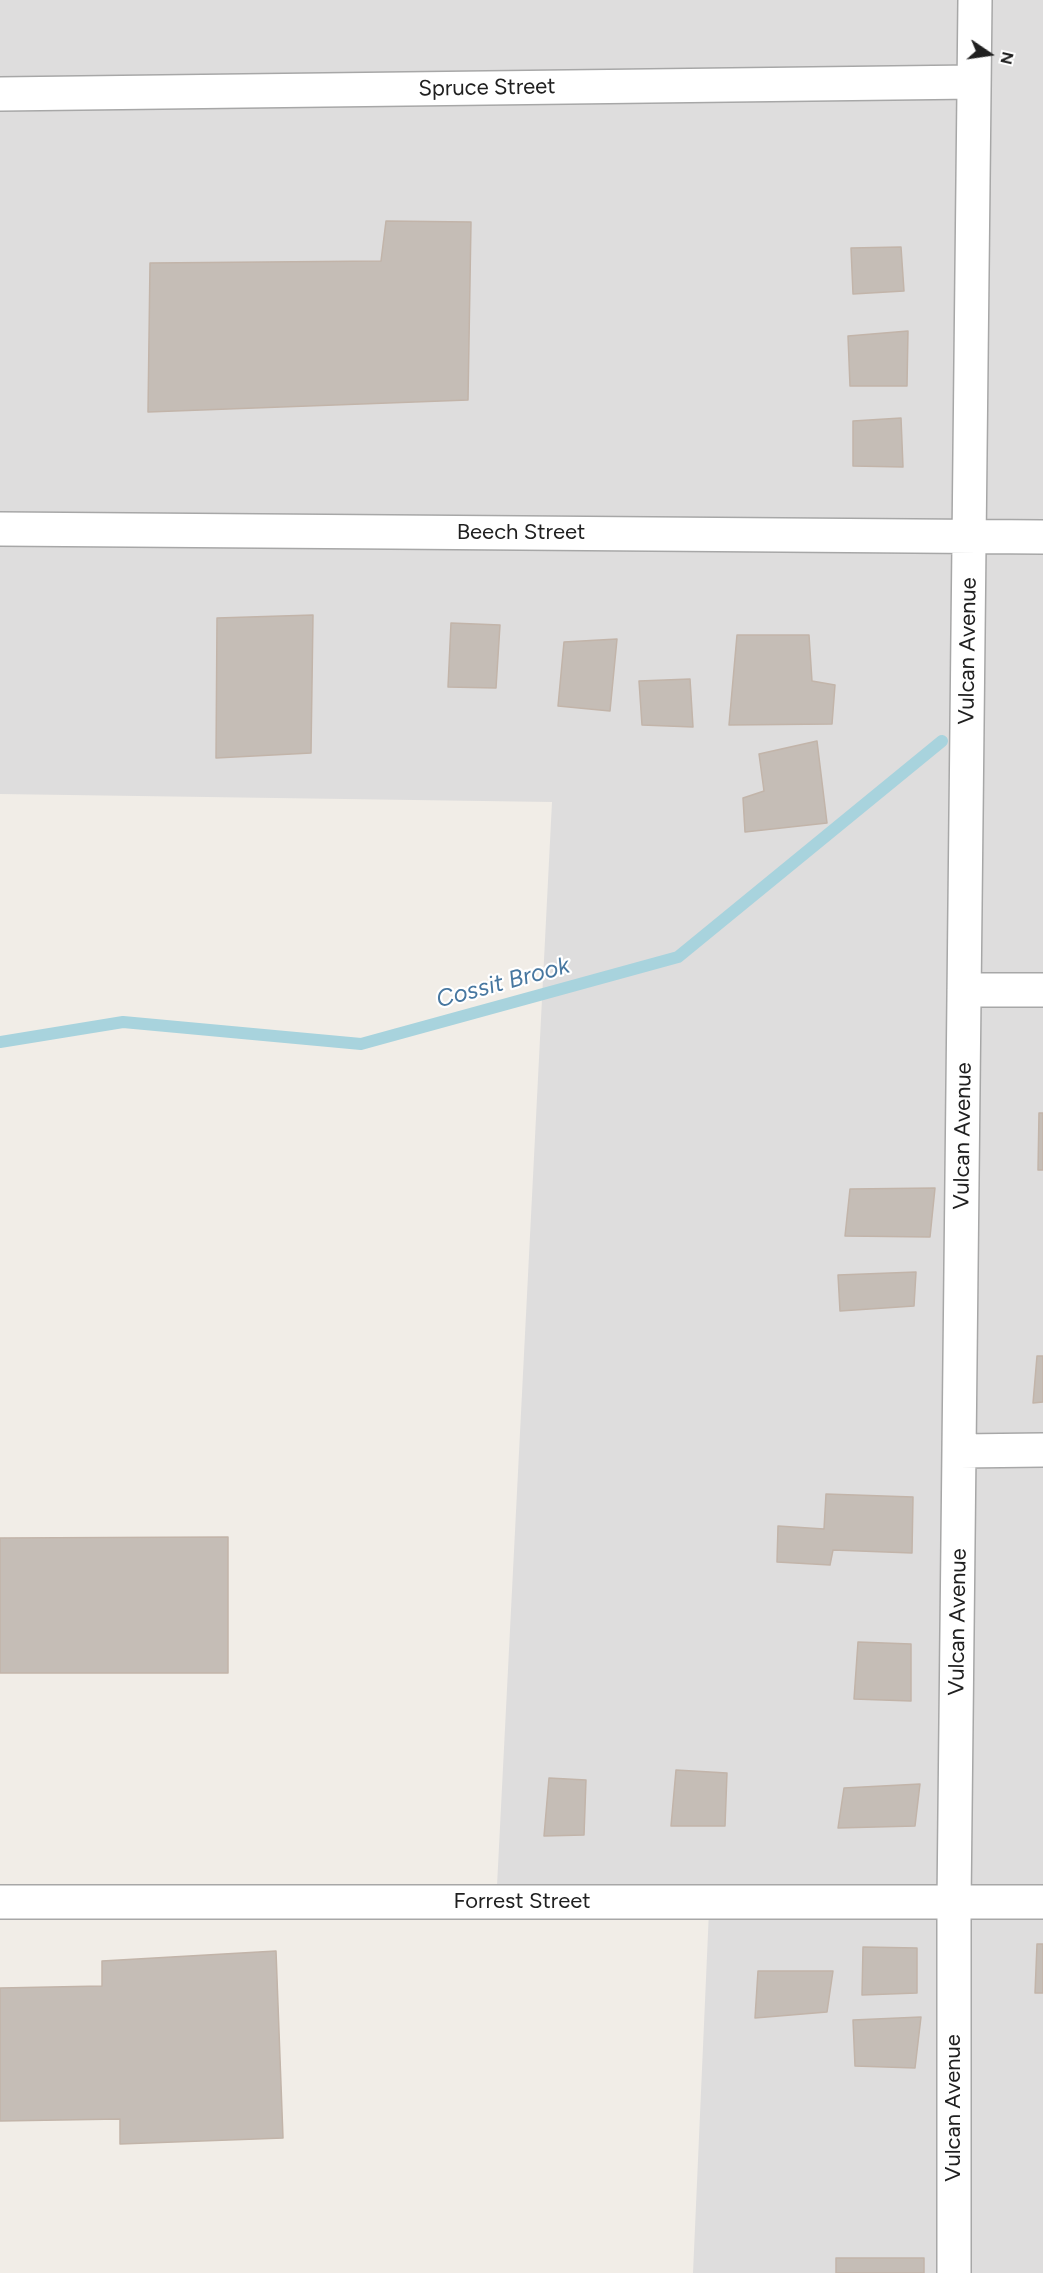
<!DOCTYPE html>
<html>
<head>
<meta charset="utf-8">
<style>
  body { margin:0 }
  #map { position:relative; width:1043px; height:2273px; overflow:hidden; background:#f1ede7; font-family:Figtree,sans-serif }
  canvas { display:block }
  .north { position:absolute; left:959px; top:24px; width:60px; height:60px; -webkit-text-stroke:4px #fff; paint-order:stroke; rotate:103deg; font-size:16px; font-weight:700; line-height:24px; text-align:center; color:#202020 }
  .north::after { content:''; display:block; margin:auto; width:21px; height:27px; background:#202020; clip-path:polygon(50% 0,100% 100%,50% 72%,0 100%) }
</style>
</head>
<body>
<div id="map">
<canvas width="1043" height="2273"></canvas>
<div class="north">N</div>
</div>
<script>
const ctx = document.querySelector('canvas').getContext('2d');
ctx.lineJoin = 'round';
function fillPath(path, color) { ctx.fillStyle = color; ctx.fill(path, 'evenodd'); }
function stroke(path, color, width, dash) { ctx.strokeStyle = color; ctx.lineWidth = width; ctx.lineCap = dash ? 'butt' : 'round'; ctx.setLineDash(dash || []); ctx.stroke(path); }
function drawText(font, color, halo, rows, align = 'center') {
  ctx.font = font + ' Figtree,sans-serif'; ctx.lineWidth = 4.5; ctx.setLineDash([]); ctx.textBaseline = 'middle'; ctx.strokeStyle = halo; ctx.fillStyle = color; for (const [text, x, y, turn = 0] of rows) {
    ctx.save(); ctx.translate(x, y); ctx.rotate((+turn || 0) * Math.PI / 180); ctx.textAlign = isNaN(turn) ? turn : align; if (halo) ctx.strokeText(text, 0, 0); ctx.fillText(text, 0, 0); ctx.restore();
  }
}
const residential = new Path2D(`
  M 0,0 L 1043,0 L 1043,2273 L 693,2273 L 710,1888 L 497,1886 L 552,802 L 0,794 Z`);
const stream = new Path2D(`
  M 0,1042 L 123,1022 L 361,1044 L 678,957 L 942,741`);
const building = new Path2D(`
  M 386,221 L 471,222 L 468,400 L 148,412 L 150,263 L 381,261 Z
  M 901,247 L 904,291 L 853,294 L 851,248 Z
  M 908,331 L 907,386 L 850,386 L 848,336 Z
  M 901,418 L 903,467 L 853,466 L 853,421 Z
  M 313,615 L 311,753 L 216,758 L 217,618 Z
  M 451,623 L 500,625 L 496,688 L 448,687 Z
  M 737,635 L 809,635 L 812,681 L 835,685 L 832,724 L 729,725 Z
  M 617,639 L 610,711 L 558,706 L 564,642 Z
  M 690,679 L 693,727 L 642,725 L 639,681 Z
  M 817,741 L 827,823 L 745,832 L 743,798 L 764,791 L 759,754 Z
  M 1039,1113 L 1043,1113 L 1043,1170 L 1038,1170 Z
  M 935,1188 L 930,1237 L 845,1236 L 850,1189 Z
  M 916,1272 L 914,1306 L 840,1311 L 838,1275 Z
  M 1037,1356 L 1043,1356 L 1043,1402 L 1033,1403 Z
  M 826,1494 L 913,1497 L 912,1553 L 833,1550 L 830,1565 L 777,1562 L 778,1526 L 824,1529 Z
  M 228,1537 L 228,1673 L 0,1673 L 0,1538 Z
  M 858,1642 L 911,1644 L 911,1701 L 854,1699 Z
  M 676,1770 L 727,1773 L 725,1826 L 671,1826 Z
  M 549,1778 L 586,1780 L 584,1835 L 544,1836 Z
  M 920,1784 L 915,1826 L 838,1828 L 844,1788 Z
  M 1037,1944 L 1043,1944 L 1043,1993 L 1035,1993 Z
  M 863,1947 L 917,1948 L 917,1993 L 862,1995 Z
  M 276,1951 L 283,2138 L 120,2144 L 120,2119 L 0,2121 L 0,1988 L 102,1986 L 102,1961 Z
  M 758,1971 L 833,1971 L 827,2012 L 755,2018 Z
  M 921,2017 L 915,2068 L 855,2066 L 853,2020 Z
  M 836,2258 L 924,2258 L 924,2273 L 836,2273 Z`);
const minor = new Path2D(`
  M 0,94 L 974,82
  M 0,529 L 1043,537
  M 964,990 L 1043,990
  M 960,1451 L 1043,1450
  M 0,1902 L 1043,1902
  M 954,2273 L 954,1902 L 975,0`);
const streetNames = [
  ["Spruce Street",487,88,-1],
  ["Beech Street",521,533],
  ["Vulcan Avenue",968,651,-89],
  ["Vulcan Avenue",963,1136,-89],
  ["Vulcan Avenue",958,1622,-89],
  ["Forrest Street",522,1902],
  ["Vulcan Avenue",954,2108,-90]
];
const waterNames = [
  ["Cossit Brook",503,983,-15]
];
fillPath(residential, '#dedddd');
stroke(stream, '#a8d3dd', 12);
fillPath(building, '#c5bdb6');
stroke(building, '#c2b4a9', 1.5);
stroke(minor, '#a7a7a7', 36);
stroke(minor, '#fff', 33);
drawText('22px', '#202020', '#fff', streetNames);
drawText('italic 24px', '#4777a0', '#fff', waterNames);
</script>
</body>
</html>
